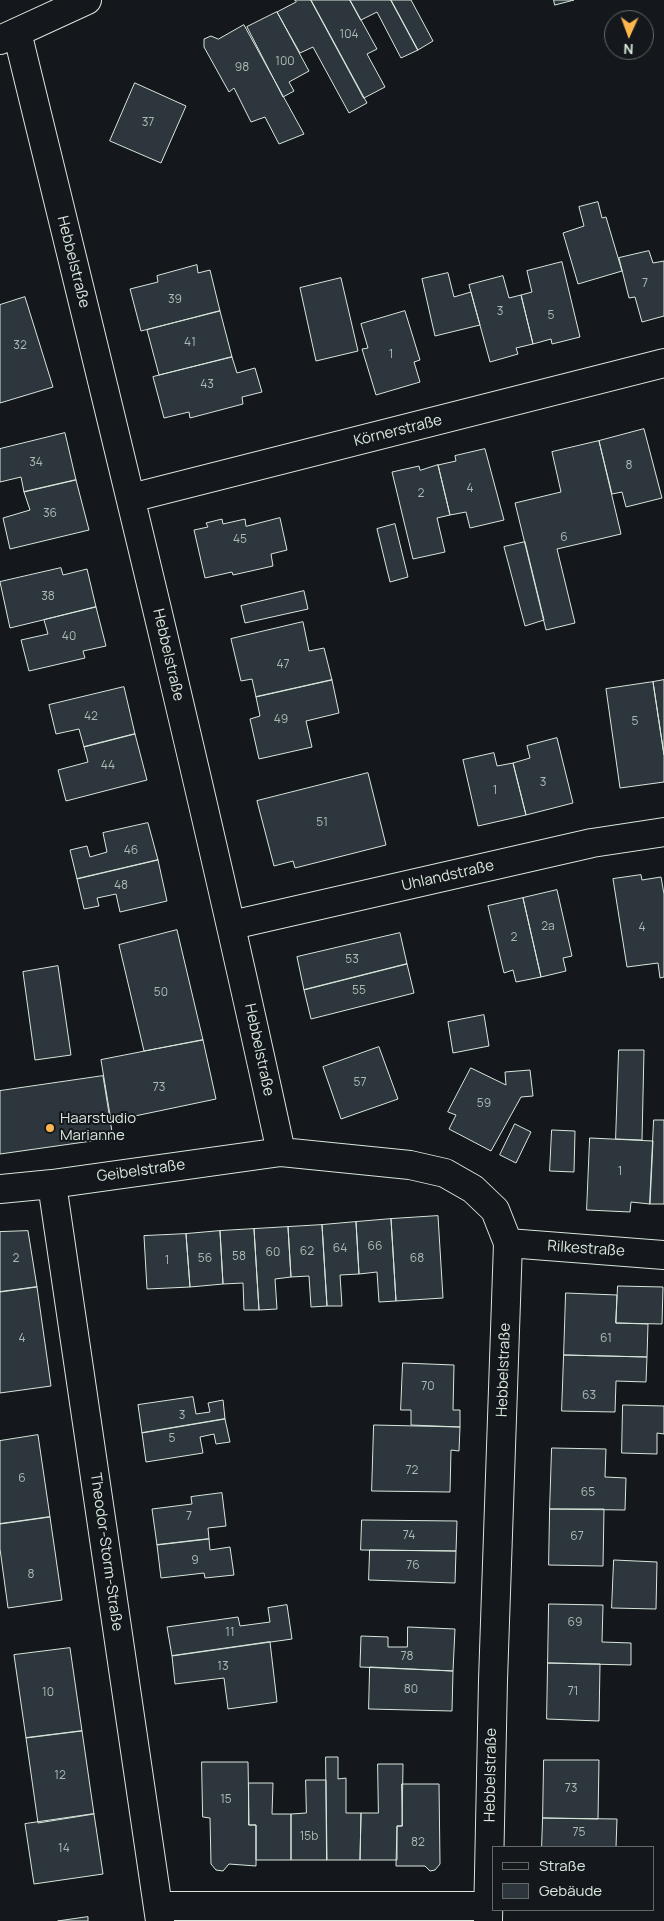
<!DOCTYPE html>
<html>
<head>
<meta charset="utf-8">
<style>
  body { margin:0 }
  #map { position:relative; width:664px; height:1921px; overflow:hidden; background:#14181c; font-family:Manrope,sans-serif }
  canvas { display:block }
  .legend { position:absolute; left:492px; top:1846px; width:162px; height:65px; box-sizing:border-box; background:#14181c; border:1px solid #626a69; margin:0; padding:6px 9px; list-style:none; font-size:15px; color:#d8e6dc }
  .legend li { display:flex; align-items:center; gap:10px; height:25px }
  .legend b { width:25px; border:1px solid #626a69 }
  .north { position:absolute; left:604px; top:10px; width:50px; height:50px; box-sizing:border-box; background:#14181c; border:1px solid #626a69; border-radius:50%; rotate:182deg; font-size:14px; font-weight:700; line-height:20px; text-align:center; color:#d8e6dc }
  .north::after { content:''; display:block; margin:auto; width:18px; height:22px; background:#ffb74d; clip-path:polygon(50% 0,100% 100%,50% 72%,0 100%) }
</style>
</head>
<body>
<div id="map">
<canvas width="664" height="1921"></canvas>
<ul class="legend">
<li><b style="height:6px;background:#14181c"></b>Straße</li>
<li><b style="height:14px;background:#2c363c"></b>Gebäude</li>
</ul>
<div class="north">N</div>
</div>
<script>
const ctx = document.querySelector('canvas').getContext('2d');
ctx.lineJoin = 'round';
function fillPath(path, color) { ctx.fillStyle = color; ctx.fill(path, 'evenodd'); }
function stroke(path, color, width, dash) { ctx.strokeStyle = color; ctx.lineWidth = width; ctx.lineCap = dash ? 'butt' : 'round'; ctx.setLineDash(dash || []); ctx.stroke(path); }
function drawText(font, color, halo, rows, align = 'center') {
  ctx.font = font + ' Manrope,sans-serif'; ctx.lineWidth = 4; ctx.setLineDash([]); ctx.textBaseline = 'middle'; ctx.strokeStyle = halo; ctx.fillStyle = color; for (const [text, x, y, turn = 0] of rows) {
    ctx.save(); ctx.translate(x, y); ctx.rotate((+turn || 0) * Math.PI / 180); ctx.textAlign = isNaN(turn) ? turn : align; if (halo) ctx.strokeText(text, 0, 0); ctx.fillText(text, 0, 0); ctx.restore();
  }
}
const building = new Path2D(`
  M 295,0 L 311,0 L 367,103 L 349,113 L 313,47 L 300,53 L 277,12 L 296,2 Z
  M 311,0 L 350,0 L 377,49 L 367,54 L 385,87 L 364,98 Z
  M 350,0 L 391,0 L 418,50 L 401,58 L 377,12 L 361,20 Z
  M 391,0 L 411,0 L 433,41 L 418,50 Z
  M 554,0 L 574,0 L 555,5 Z
  M 277,12 L 309,71 L 289,82 L 294,91 L 283,97 L 247,27 Z
  M 244,25 L 304,134 L 279,144 L 265,117 L 251,122 L 234,88 L 229,92 L 204,47 L 204,39 L 211,36 L 218,39 Z
  M 135,83 L 186,106 L 161,163 L 110,141 Z
  M 598,202 L 602,218 L 606,217 L 622,271 L 578,284 L 563,233 L 584,226 L 579,207 Z
  M 649,251 L 653,263 L 664,261 L 664,316 L 642,322 L 635,297 L 629,298 L 619,258 Z
  M 562,262 L 580,337 L 552,344 L 551,339 L 533,344 L 521,295 L 532,292 L 527,271 Z
  M 197,265 L 198,273 L 210,270 L 220,311 L 141,331 L 130,289 L 158,282 L 157,276 Z
  M 448,273 L 454,297 L 471,292 L 480,325 L 435,336 L 422,279 Z
  M 503,276 L 509,298 L 521,295 L 533,344 L 516,348 L 518,354 L 490,362 L 469,285 Z
  M 341,278 L 358,351 L 316,361 L 300,288 Z
  M 25,297 L 53,387 L 0,403 L 0,305 Z
  M 220,311 L 232,357 L 159,375 L 147,330 Z
  M 405,311 L 420,360 L 414,362 L 420,382 L 376,395 L 362,349 L 368,348 L 361,324 Z
  M 232,357 L 237,373 L 255,368 L 262,392 L 242,397 L 243,404 L 190,418 L 189,412 L 164,418 L 153,377 Z
  M 644,429 L 662,498 L 626,507 L 622,492 L 612,494 L 599,441 Z
  M 65,433 L 76,480 L 24,492 L 21,477 L 0,482 L 0,449 Z
  M 599,441 L 621,534 L 557,549 L 575,623 L 546,630 L 515,503 L 561,492 L 552,452 Z
  M 485,449 L 504,520 L 470,528 L 466,512 L 450,515 L 438,465 L 456,461 L 455,456 Z
  M 438,465 L 450,515 L 437,518 L 445,552 L 413,559 L 392,472 L 419,466 L 420,470 Z
  M 76,480 L 89,530 L 10,549 L 3,518 L 30,510 L 24,492 Z
  M 280,518 L 287,550 L 271,554 L 273,566 L 233,575 L 232,572 L 205,578 L 194,530 L 208,527 L 206,523 L 222,519 L 223,524 L 245,519 L 246,526 Z
  M 395,524 L 408,577 L 390,582 L 377,529 Z
  M 525,542 L 544,620 L 525,626 L 504,547 Z
  M 61,568 L 63,575 L 87,569 L 96,607 L 10,628 L 0,582 Z
  M 304,591 L 308,609 L 245,623 L 241,606 Z
  M 96,607 L 106,646 L 83,651 L 85,658 L 29,671 L 21,640 L 48,634 L 44,620 Z
  M 303,622 L 309,651 L 324,648 L 332,680 L 256,697 L 252,679 L 241,681 L 231,639 Z
  M 332,680 L 339,713 L 306,721 L 312,747 L 259,759 L 250,719 L 260,716 L 256,697 Z
  M 664,680 L 664,755 L 653,682 Z
  M 653,682 L 664,755 L 664,782 L 620,788 L 606,689 Z
  M 124,687 L 135,734 L 84,747 L 79,729 L 56,734 L 49,705 Z
  M 135,734 L 147,780 L 66,801 L 58,770 L 88,762 L 84,747 Z
  M 557,738 L 573,803 L 526,815 L 513,763 L 530,758 L 527,746 Z
  M 494,753 L 497,766 L 513,763 L 526,815 L 478,826 L 463,760 Z
  M 368,773 L 386,845 L 295,868 L 293,861 L 274,866 L 257,801 Z
  M 148,823 L 158,860 L 77,879 L 70,850 L 87,846 L 90,857 L 107,852 L 103,833 Z
  M 158,860 L 167,901 L 120,912 L 116,894 L 97,898 L 99,906 L 84,909 L 77,879 Z
  M 641,875 L 642,880 L 661,877 L 664,894 L 664,977 L 660,978 L 658,963 L 627,967 L 613,879 Z
  M 557,890 L 572,956 L 563,958 L 566,971 L 541,977 L 523,898 Z
  M 523,898 L 541,977 L 516,982 L 513,970 L 504,973 L 488,906 Z
  M 177,930 L 203,1040 L 144,1051 L 119,945 Z
  M 400,933 L 407,964 L 304,990 L 297,957 Z
  M 407,964 L 414,993 L 311,1019 L 304,990 Z
  M 58,966 L 71,1055 L 35,1060 L 23,972 Z
  M 484,1015 L 489,1046 L 453,1053 L 448,1022 Z
  M 203,1040 L 216,1099 L 111,1121 L 101,1060 Z
  M 379,1047 L 398,1099 L 341,1119 L 323,1067 Z
  M 619,1050 L 644,1050 L 642,1140 L 616,1139 Z
  M 471,1068 L 506,1085 L 505,1072 L 530,1070 L 533,1096 L 521,1097 L 491,1151 L 449,1129 L 456,1115 L 448,1112 Z
  M 103,1076 L 113,1138 L 0,1154 L 0,1091 Z
  M 654,1120 L 664,1120 L 664,1204 L 650,1204 Z
  M 515,1124 L 531,1132 L 516,1163 L 500,1155 Z
  M 552,1130 L 575,1131 L 574,1172 L 550,1171 Z
  M 590,1138 L 653,1141 L 650,1204 L 631,1202 L 630,1212 L 587,1210 Z
  M 438,1216 L 443,1298 L 396,1301 L 391,1219 Z
  M 391,1219 L 396,1301 L 379,1302 L 377,1272 L 359,1274 L 356,1222 Z
  M 356,1222 L 359,1274 L 340,1275 L 342,1306 L 327,1306 L 322,1225 Z
  M 322,1225 L 327,1306 L 311,1307 L 309,1276 L 291,1277 L 288,1227 Z
  M 288,1227 L 291,1277 L 275,1279 L 277,1309 L 259,1310 L 254,1229 Z
  M 254,1229 L 259,1310 L 244,1310 L 243,1283 L 223,1284 L 220,1231 Z
  M 28,1231 L 37,1287 L 0,1292 L 0,1232 Z
  M 220,1231 L 223,1284 L 190,1287 L 186,1234 Z
  M 186,1234 L 190,1287 L 147,1289 L 144,1236 Z
  M 618,1286 L 663,1287 L 662,1324 L 616,1323 Z
  M 37,1287 L 51,1386 L 0,1393 L 0,1292 Z
  M 566,1293 L 617,1295 L 616,1323 L 648,1324 L 647,1357 L 564,1355 Z
  M 564,1355 L 647,1357 L 646,1382 L 616,1381 L 615,1412 L 562,1411 Z
  M 403,1363 L 454,1365 L 453,1410 L 460,1410 L 460,1427 L 411,1425 L 411,1410 L 401,1410 Z
  M 193,1397 L 196,1414 L 210,1412 L 208,1403 L 223,1400 L 225,1419 L 142,1433 L 138,1405 Z
  M 623,1405 L 664,1406 L 664,1434 L 657,1433 L 657,1454 L 622,1453 Z
  M 225,1419 L 230,1442 L 216,1444 L 214,1434 L 200,1437 L 203,1453 L 146,1462 L 142,1433 Z
  M 374,1425 L 460,1427 L 459,1451 L 451,1450 L 450,1492 L 372,1491 Z
  M 38,1435 L 50,1517 L 0,1524 L 0,1441 Z
  M 552,1448 L 606,1449 L 605,1477 L 626,1478 L 625,1510 L 550,1509 Z
  M 222,1493 L 226,1526 L 208,1528 L 209,1539 L 157,1545 L 152,1509 L 192,1504 L 191,1497 Z
  M 550,1509 L 604,1509 L 603,1566 L 549,1565 Z
  M 50,1517 L 62,1600 L 8,1608 L 0,1549 L 0,1524 Z
  M 362,1520 L 457,1521 L 456,1551 L 361,1550 Z
  M 209,1539 L 210,1550 L 230,1547 L 234,1575 L 205,1578 L 204,1573 L 161,1578 L 157,1545 Z
  M 370,1550 L 456,1551 L 455,1583 L 369,1580 Z
  M 614,1560 L 657,1562 L 656,1609 L 612,1608 Z
  M 549,1604 L 603,1605 L 602,1642 L 631,1643 L 631,1665 L 548,1663 Z
  M 287,1605 L 292,1639 L 172,1656 L 167,1627 L 238,1617 L 240,1626 L 270,1622 L 268,1608 Z
  M 408,1627 L 455,1629 L 453,1671 L 360,1667 L 361,1636 L 388,1637 L 388,1647 L 407,1647 Z
  M 270,1642 L 277,1702 L 228,1709 L 224,1678 L 175,1684 L 172,1656 Z
  M 70,1648 L 82,1731 L 26,1738 L 14,1655 Z
  M 548,1663 L 600,1664 L 599,1721 L 547,1719 Z
  M 370,1667 L 453,1671 L 452,1711 L 369,1709 Z
  M 82,1731 L 94,1814 L 38,1823 L 26,1738 Z
  M 326,1757 L 338,1757 L 338,1779 L 346,1778 L 346,1813 L 361,1813 L 360,1860 L 327,1860 Z
  M 544,1760 L 599,1760 L 598,1819 L 543,1818 Z
  M 202,1762 L 248,1762 L 249,1825 L 256,1825 L 256,1866 L 229,1864 L 223,1871 L 216,1870 L 211,1864 L 210,1818 L 203,1817 Z
  M 378,1764 L 403,1764 L 402,1826 L 397,1826 L 397,1860 L 360,1860 L 361,1813 L 378,1813 Z
  M 306,1780 L 326,1780 L 327,1860 L 291,1860 L 291,1814 L 306,1813 Z
  M 249,1783 L 273,1783 L 272,1814 L 291,1814 L 291,1860 L 256,1860 L 256,1825 L 249,1825 Z
  M 402,1784 L 439,1784 L 440,1864 L 435,1870 L 430,1871 L 425,1866 L 396,1866 L 397,1826 L 402,1826 Z
  M 94,1814 L 103,1874 L 34,1884 L 25,1824 Z
  M 543,1818 L 617,1819 L 616,1847 L 542,1847 Z
  M 88,1917 L 88,1921 L 58,1921 Z`);
const minor = new Path2D(`
  M 17,32 C 108,405 200,777 281,1152 L 410,1165 L 445,1173 L 473,1189 L 495,1210 L 508,1243 L 493,1680 L 488,1921
  M 0,40 L 87,0
  M 131,498 L 664,363
  M 232,925 L 592,843 L 664,832
  M 52,1184 L 160,1921
  M 0,1189 L 52,1184 L 281,1152
  M 508,1243 L 664,1255
  M 159,1906 L 488,1906`);
const markers = [
  [50,1128,5,"#ffb74d"]
];
const numberNames = [
  ["104",349,35],
  ["100",285,62],
  ["98",242,68],
  ["37",148,123],
  ["7",645,284],
  ["39",175,300],
  ["3",500,312],
  ["5",551,316],
  ["41",190,343],
  ["32",20,346],
  ["1",391,355],
  ["43",207,385],
  ["34",36,463],
  ["8",629,466],
  ["4",470,489],
  ["2",421,494],
  ["36",50,514],
  ["6",564,538],
  ["45",240,540],
  ["38",48,597],
  ["40",69,637],
  ["47",283,665],
  ["42",91,717],
  ["49",281,720],
  ["5",635,722],
  ["44",108,766],
  ["3",543,783],
  ["1",495,791],
  ["51",322,823],
  ["46",131,851],
  ["48",121,886],
  ["2a",548,927],
  ["4",642,928],
  ["2",514,938],
  ["53",352,960],
  ["55",359,991],
  ["50",161,993],
  ["57",360,1083],
  ["73",159,1088],
  ["59",484,1104],
  ["1",620,1172],
  ["66",375,1247],
  ["64",340,1249],
  ["62",307,1252],
  ["60",273,1253],
  ["58",239,1257],
  ["2",16,1259],
  ["56",205,1259],
  ["68",417,1259],
  ["1",167,1261],
  ["4",22,1339],
  ["61",606,1339],
  ["70",428,1387],
  ["63",589,1396],
  ["3",182,1416],
  ["5",172,1439],
  ["72",412,1471],
  ["6",22,1479],
  ["65",588,1493],
  ["7",189,1517],
  ["74",409,1536],
  ["67",577,1537],
  ["9",195,1561],
  ["76",413,1566],
  ["8",31,1575],
  ["69",575,1623],
  ["11",230,1633],
  ["78",407,1657],
  ["13",223,1667],
  ["80",411,1690],
  ["71",573,1692],
  ["10",48,1693],
  ["12",60,1776],
  ["73",571,1789],
  ["15",226,1800],
  ["75",579,1833],
  ["15b",309,1837],
  ["82",418,1843],
  ["14",64,1849]
];
const streetNames = [
  ["Hebbelstraße",73,262,76],
  ["Körnerstraße",398,431,-14],
  ["Hebbelstraße",168,655,77],
  ["Uhlandstraße",448,876,-13],
  ["Hebbelstraße",259,1050,78],
  ["Geibelstraße",141,1171,-8],
  ["Rilkestraße",586,1249,4],
  ["Hebbelstraße",504,1370,-88],
  ["Theodor-Storm-Straße",106,1552,82],
  ["Hebbelstraße",491,1775,-89]
];
const poiNames = [
  ["Haarstudio",60,1119],
  ["Marianne",60,1136]
];
fillPath(building, '#2c363c');
stroke(building, '#d8e6dc', 1);
stroke(minor, '#d8e6dc', 30);
stroke(minor, '#14181c', 28);
for (const [x, y, r, color] of markers) { const dot = new Path2D(); dot.arc(x, y, r, 0, 2 * Math.PI); ctx.fillStyle = color; ctx.fill(dot); stroke(dot, '#14181c', 2); }
drawText('12px', '#adbab4', null, numberNames);
drawText('15px', '#d8e6dc', '#14181c', streetNames);
drawText('15px', '#d8e6dc', '#14181c', poiNames, 'left');
</script>
</body>
</html>
